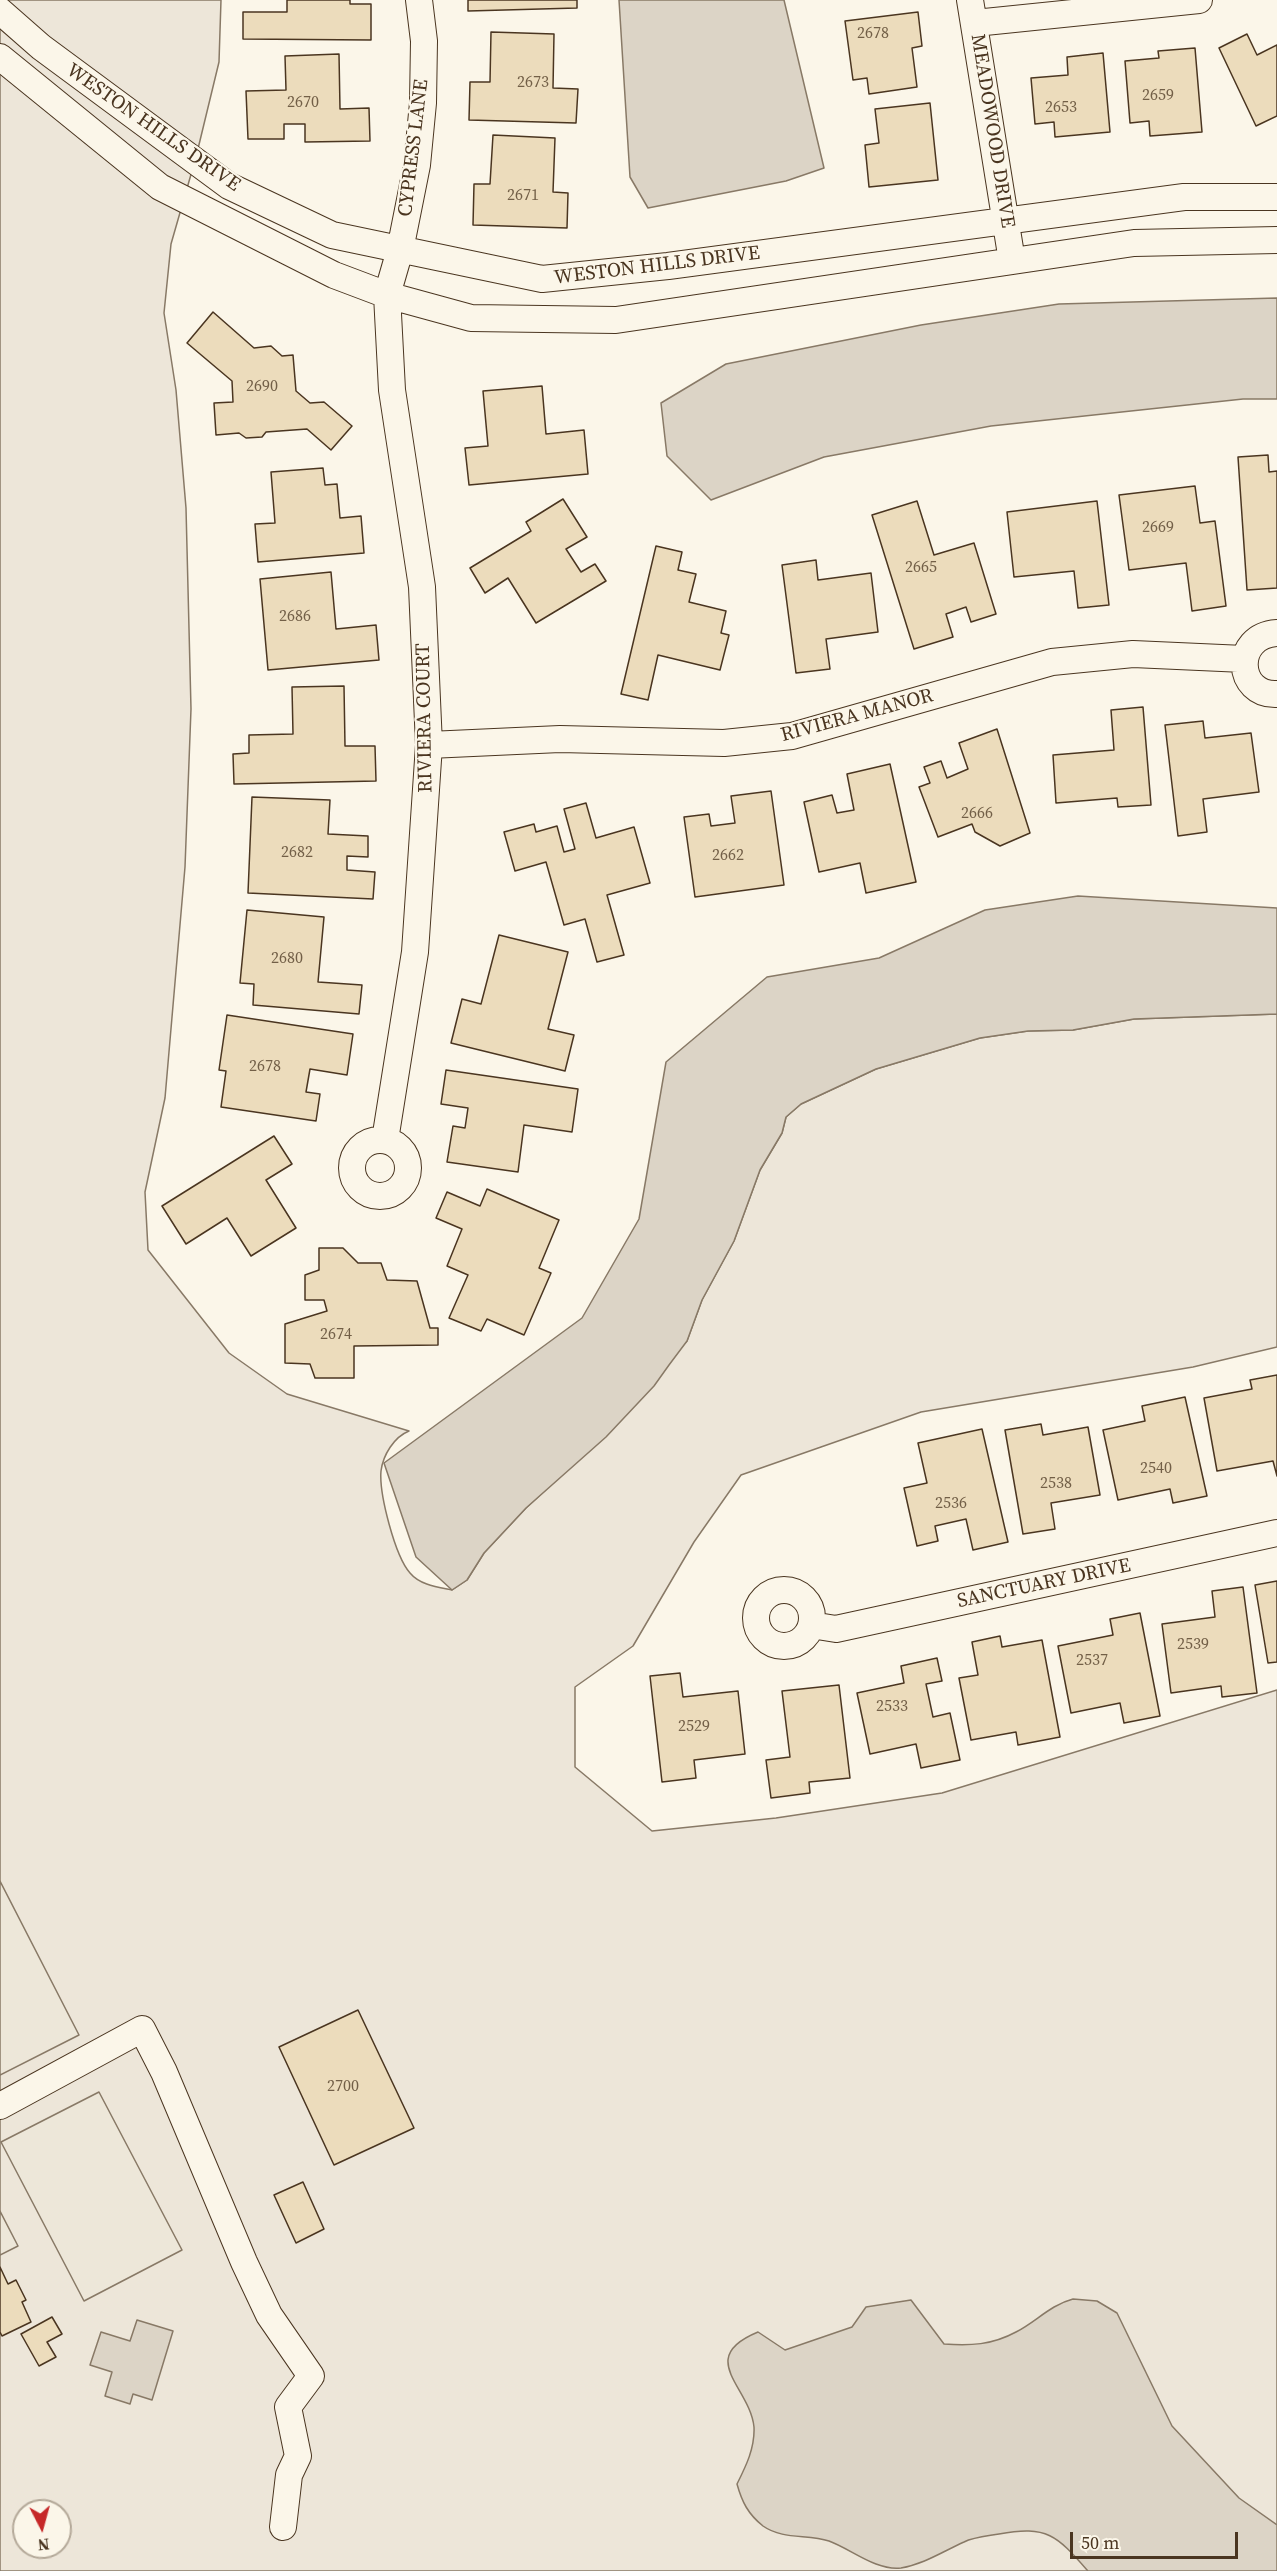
<!DOCTYPE html>
<html>
<head>
<meta charset="utf-8">
<style>
  body { margin:0 }
  #map { position:relative; width:1277px; height:2571px; overflow:hidden; background:#fbf6e9; font-family:"Source Serif 4",serif }
  canvas { display:block }
  .north { position:absolute; left:12px; top:2499px; width:60px; height:60px; box-sizing:border-box; background:#fbf6e9; border:2px solid #b4a999; border-radius:50%; rotate:174deg; font-size:16px; font-weight:700; line-height:24px; text-align:center; color:#4a3520 }
  .north::after { content:''; display:block; margin:auto; width:21px; height:27px; background:#c62828; clip-path:polygon(50% 0,100% 100%,50% 72%,0 100%) }
  .scale { position:absolute; left:1070px; top:2532px; width:168px; height:27px; box-sizing:border-box; border:3px solid #4a3520; border-top:0; padding-left:8px; font-size:18px; line-height:21px; white-space:nowrap; color:#4a3520; -webkit-text-stroke:4px #fbf6e9; paint-order:stroke }
</style>
</head>
<body>
<div id="map">
<canvas width="1277" height="2571"></canvas>
<div class="north">N</div>
<div class="scale">50 m</div>
</div>
<script>
const ctx = document.querySelector('canvas').getContext('2d');
ctx.lineJoin = 'round';
function fillPath(path, color) { ctx.fillStyle = color; ctx.fill(path, 'evenodd'); }
function stroke(path, color, width, dash) { ctx.strokeStyle = color; ctx.lineWidth = width; ctx.lineCap = dash ? 'butt' : 'round'; ctx.setLineDash(dash || []); ctx.stroke(path); }
function drawText(font, color, halo, rows, align = 'center') {
  ctx.font = font + ' "Source Serif 4",serif'; ctx.lineWidth = 4.5; ctx.setLineDash([]); ctx.textBaseline = 'middle'; ctx.strokeStyle = halo; ctx.fillStyle = color; for (const [text, x, y, turn = 0] of rows) {
    ctx.save(); ctx.translate(x, y); ctx.rotate((+turn || 0) * Math.PI / 180); ctx.textAlign = isNaN(turn) ? turn : align; if (halo) ctx.strokeText(text, 0, 0); ctx.fillText(text, 0, 0); ctx.restore();
  }
}
const green = new Path2D(`
  M 0,0 L 221,0 L 219,62 L 196,157 L 171,244 L 164,313 L 176,390 L 186,508 L 191,709 L 185,867 L 165,1098 L 145,1192 L 148,1250 L 229,1353 L 287,1394 L 409,1431 C 394,1437 383,1455 381,1471 C 379,1494 395,1556 410,1573 C 420,1585 437,1587 452,1590 L 467,1580 L 484,1553 L 526,1508 L 564,1473 L 687,1341 L 702,1300 L 734,1241 L 760,1170 L 782,1133 L 786,1117 L 801,1104 L 876,1069 L 980,1038 L 1028,1031 L 1073,1030 L 1134,1019 L 1277,1014 L 1277,1347 L 1193,1367 L 921,1412 L 741,1475 L 694,1542 L 633,1646 L 575,1687 L 575,1767 L 652,1831 L 776,1818 L 942,1793 L 1277,1690 L 1277,2571 L 0,2571 ZM 24,2511 L 60,2511 L 60,2547 L 24,2547 Z`);
const parking = new Path2D(`
  M 0,1881 L 79,2035 L 0,2075 Z
  M 99,2092 L 182,2250 L 84,2301 L 1,2142 Z
  M 0,2211 L 18,2246 L 0,2255 Z`);
const water = new Path2D(`
  M 619,0 L 784,0 L 824,168 L 786,181 L 648,208 L 630,177 Z
  M 1277,298 L 1277,399 L 1243,399 L 991,426 L 824,457 L 711,500 L 667,456 L 661,403 L 726,364 L 921,325 L 1059,304 Z
  M 1078,896 L 1277,908 L 1277,1014 L 1134,1019 L 1073,1030 L 1028,1031 L 980,1038 L 876,1069 L 801,1104 L 786,1117 L 782,1133 L 760,1170 L 734,1241 L 702,1300 L 687,1341 L 669,1365 L 654,1386 L 606,1437 L 526,1508 L 484,1553 L 467,1580 L 452,1590 L 416,1557 L 384,1463 L 582,1318 L 639,1219 L 666,1062 L 767,977 L 879,958 L 985,910 Z
  M 1073,2299 L 1097,2301 L 1117,2313 L 1172,2426 L 1239,2498 L 1277,2525 L 1277,2571 L 1088,2571 C 1057,2536 1048,2525 999,2534 C 988,2536 974,2537 964,2542 C 942,2552 924,2564 901,2568 C 876,2571 851,2549 829,2541 C 807,2534 783,2540 763,2526 C 748,2514 742,2502 737,2484 C 746,2466 755,2448 754,2427 C 750,2387 695,2358 758,2332 L 785,2350 L 852,2327 L 866,2307 L 911,2300 L 944,2344 C 970,2346 992,2345 1016,2332 C 1036,2322 1050,2305 1073,2299 Z
  M 137,2320 L 173,2331 L 152,2400 L 133,2394 L 130,2404 L 105,2396 L 112,2372 L 90,2365 L 101,2332 L 130,2341 Z`);
const building = new Path2D(`
  M 287,0 L 350,0 L 350,4 L 371,4 L 371,40 L 243,39 L 243,12 L 287,12 Z
  M 468,0 L 577,0 L 577,8 L 468,11 Z
  M 918,12 L 922,46 L 912,48 L 917,87 L 869,94 L 867,78 L 853,80 L 845,21 Z
  M 491,32 L 554,34 L 553,88 L 578,89 L 576,123 L 469,120 L 470,82 L 490,82 Z
  M 1247,34 L 1257,55 L 1277,45 L 1277,116 L 1256,126 L 1219,48 Z
  M 1195,48 L 1202,132 L 1150,136 L 1149,121 L 1130,123 L 1125,61 L 1159,58 L 1158,51 Z
  M 1103,53 L 1110,132 L 1055,137 L 1054,122 L 1035,124 L 1031,78 L 1068,75 L 1067,57 Z
  M 339,54 L 340,109 L 369,108 L 370,141 L 305,142 L 305,124 L 284,124 L 284,139 L 248,139 L 246,91 L 286,90 L 285,56 Z
  M 930,103 L 938,180 L 869,187 L 865,145 L 879,143 L 875,109 Z
  M 493,135 L 555,138 L 553,192 L 568,193 L 567,228 L 473,225 L 474,184 L 490,184 Z
  M 213,312 L 254,348 L 271,346 L 282,356 L 293,355 L 296,391 L 310,403 L 324,402 L 352,426 L 331,450 L 307,429 L 266,432 L 262,437 L 246,438 L 239,433 L 216,435 L 214,403 L 233,402 L 232,381 L 187,343 Z
  M 542,386 L 546,434 L 584,430 L 588,474 L 469,485 L 465,448 L 488,446 L 483,391 Z
  M 1268,455 L 1269,472 L 1277,471 L 1277,588 L 1247,590 L 1238,457 Z
  M 323,468 L 325,485 L 337,484 L 340,518 L 361,516 L 364,553 L 258,562 L 255,524 L 275,523 L 271,472 Z
  M 1195,486 L 1200,523 L 1215,521 L 1226,606 L 1192,611 L 1186,563 L 1129,570 L 1119,495 Z
  M 563,499 L 587,537 L 566,549 L 581,572 L 595,564 L 606,581 L 536,623 L 508,578 L 485,593 L 470,568 L 531,531 L 526,522 Z
  M 917,501 L 934,555 L 974,543 L 996,614 L 971,622 L 966,607 L 946,614 L 953,637 L 914,649 L 872,515 Z
  M 1097,501 L 1109,605 L 1078,608 L 1074,571 L 1014,577 L 1007,512 Z
  M 656,546 L 682,552 L 678,570 L 696,574 L 689,602 L 726,611 L 721,633 L 729,635 L 720,670 L 658,655 L 648,700 L 621,694 Z
  M 816,560 L 818,580 L 871,573 L 878,632 L 826,639 L 830,669 L 796,673 L 782,565 Z
  M 331,572 L 336,629 L 376,625 L 379,660 L 268,670 L 260,579 Z
  M 344,686 L 345,746 L 375,746 L 376,781 L 234,784 L 233,754 L 249,753 L 249,735 L 293,734 L 292,687 Z
  M 1143,707 L 1151,805 L 1118,807 L 1117,798 L 1056,803 L 1053,755 L 1114,750 L 1111,710 Z
  M 1203,721 L 1205,738 L 1251,733 L 1259,792 L 1203,799 L 1207,832 L 1178,836 L 1165,725 Z
  M 997,729 L 1030,833 L 1000,846 L 975,832 L 972,824 L 938,837 L 919,787 L 930,783 L 924,767 L 941,761 L 947,778 L 968,769 L 959,743 Z
  M 890,764 L 916,882 L 866,893 L 860,863 L 819,872 L 804,802 L 832,795 L 837,813 L 854,810 L 847,774 Z
  M 771,791 L 784,885 L 695,897 L 684,817 L 709,814 L 711,826 L 735,823 L 731,796 Z
  M 252,797 L 330,800 L 328,834 L 368,836 L 368,857 L 347,856 L 347,870 L 375,872 L 373,899 L 248,893 Z
  M 586,803 L 596,838 L 634,827 L 650,883 L 607,895 L 624,955 L 597,962 L 585,919 L 564,925 L 546,862 L 515,871 L 504,832 L 534,824 L 536,832 L 557,826 L 564,852 L 575,849 L 564,809 Z
  M 247,910 L 324,917 L 318,982 L 362,985 L 359,1014 L 253,1005 L 254,984 L 240,983 Z
  M 499,935 L 568,952 L 548,1029 L 574,1035 L 565,1071 L 451,1043 L 462,999 L 481,1004 Z
  M 227,1015 L 353,1034 L 347,1075 L 310,1069 L 306,1092 L 320,1094 L 316,1121 L 221,1107 L 226,1071 L 219,1070 Z
  M 446,1070 L 578,1089 L 572,1132 L 524,1125 L 518,1172 L 447,1162 L 453,1126 L 465,1128 L 468,1108 L 441,1104 Z
  M 274,1136 L 292,1164 L 266,1180 L 296,1228 L 251,1256 L 227,1218 L 186,1244 L 162,1206 Z
  M 487,1189 L 559,1220 L 539,1268 L 551,1273 L 524,1335 L 487,1319 L 481,1331 L 449,1318 L 468,1275 L 447,1266 L 462,1229 L 436,1218 L 447,1192 L 480,1206 Z
  M 319,1248 L 343,1248 L 358,1263 L 381,1263 L 387,1280 L 417,1281 L 430,1328 L 438,1328 L 438,1345 L 354,1346 L 354,1378 L 315,1378 L 310,1364 L 285,1363 L 285,1324 L 327,1311 L 324,1300 L 305,1300 L 305,1275 L 319,1270 Z
  M 1277,1375 L 1277,1476 L 1273,1461 L 1217,1471 L 1204,1398 L 1252,1389 L 1250,1380 Z
  M 1185,1397 L 1207,1496 L 1173,1503 L 1170,1489 L 1118,1500 L 1103,1430 L 1145,1421 L 1142,1406 Z
  M 1041,1424 L 1043,1435 L 1088,1427 L 1100,1495 L 1051,1503 L 1055,1529 L 1023,1534 L 1005,1430 Z
  M 982,1429 L 1008,1542 L 973,1550 L 966,1519 L 935,1526 L 938,1541 L 917,1546 L 904,1488 L 927,1483 L 918,1443 Z
  M 1277,1581 L 1277,1662 L 1268,1663 L 1255,1585 Z
  M 1243,1587 L 1257,1693 L 1222,1697 L 1221,1686 L 1171,1693 L 1162,1624 L 1215,1617 L 1212,1591 Z
  M 1140,1613 L 1160,1716 L 1124,1723 L 1120,1703 L 1071,1713 L 1058,1646 L 1113,1635 L 1110,1619 Z
  M 1000,1636 L 1002,1647 L 1042,1640 L 1060,1737 L 1018,1745 L 1016,1732 L 971,1740 L 959,1678 L 978,1675 L 972,1642 Z
  M 937,1658 L 942,1681 L 926,1684 L 933,1717 L 950,1713 L 960,1760 L 921,1768 L 916,1744 L 870,1754 L 857,1693 L 904,1683 L 901,1666 Z
  M 680,1673 L 683,1697 L 738,1691 L 745,1754 L 694,1760 L 696,1778 L 662,1782 L 650,1676 Z
  M 839,1685 L 850,1778 L 809,1782 L 810,1793 L 771,1798 L 766,1760 L 790,1757 L 782,1691 Z
  M 358,2010 L 414,2128 L 334,2165 L 279,2047 Z
  M 303,2182 L 324,2229 L 296,2243 L 274,2195 Z
  M 0,2267 L 8,2284 L 16,2280 L 26,2300 L 22,2302 L 31,2322 L 2,2336 L 0,2332 Z
  M 52,2317 L 62,2334 L 47,2342 L 56,2357 L 39,2366 L 21,2334 Z`);
const minor = new Path2D(`
  M 970,0 L 1012,261
  M 0,11 L 41,47 L 229,186 L 332,235 L 542,279 L 668,266 L 1184,197 L 1277,197
  M 975,23 L 1199,0
  M 0,57 L 160,187 L 334,275 L 387,295 L 471,318 L 616,320 L 1134,243 L 1277,240
  M 1277,633 C 1232,636 1236,696 1277,694
  M 429,745 L 560,739 L 724,743 L 792,736 L 1052,662 L 1133,654 L 1244,659
  M352 1168a28 28 0 1 1 56 0a28 28 0 1 1-56 0Z
  M 385,1140 L 415,952 L 429,745 L 422,587 L 392,390 L 387,295 L 400,250 L 417,165 L 423,103 L 424,41 L 419,0
  M756 1618a28 28 0 1 1 56 0a28 28 0 1 1-56 0Z
  M 811,1625 L 836,1629 L 1277,1533
  M 0,2106 L 142,2029 L 164,2072 L 244,2262 L 269,2315 L 311,2376 L 288,2407 L 298,2456 L 289,2475 L 283,2527`);
const numberNames = [
  ["2678",873,34],
  ["2673",533,83],
  ["2659",1158,96],
  ["2670",303,103],
  ["2653",1061,108],
  ["2671",523,196],
  ["2690",262,387],
  ["2669",1158,528],
  ["2665",921,568],
  ["2686",295,617],
  ["2666",977,814],
  ["2682",297,853],
  ["2662",728,856],
  ["2680",287,959],
  ["2678",265,1067],
  ["2674",336,1335],
  ["2540",1156,1469],
  ["2538",1056,1484],
  ["2536",951,1504],
  ["2539",1193,1645],
  ["2537",1092,1661],
  ["2533",892,1707],
  ["2529",694,1727],
  ["2700",343,2087]
];
const streetNames = [
  ["WESTON HILLS DRIVE",153,128,35],
  ["MEADOWOOD DRIVE",992,131,81],
  ["CYPRESS LANE",414,148,-83],
  ["WESTON HILLS DRIVE",657,266,-7],
  ["RIVIERA MANOR",857,716,-15],
  ["RIVIERA COURT",425,718,-91],
  ["SANCTUARY DRIVE",1044,1584,-12]
];
fillPath(green, '#ede6d9');
stroke(green, '#887966', 1.5);
fillPath(parking, '#ede7d9');
stroke(parking, '#887966', 1.5);
fillPath(water, '#dcd4c6');
stroke(water, '#887966', 1.5);
fillPath(building, '#ecdcbc');
stroke(building, '#4a3520', 1.5);
stroke(minor, '#4a3520', 28);
stroke(minor, '#fbf6e9', 26);
drawText('16px', '#725f47', null, numberNames);
drawText('20px', '#4a3520', '#fbf6e9', streetNames);
</script>
</body>
</html>
